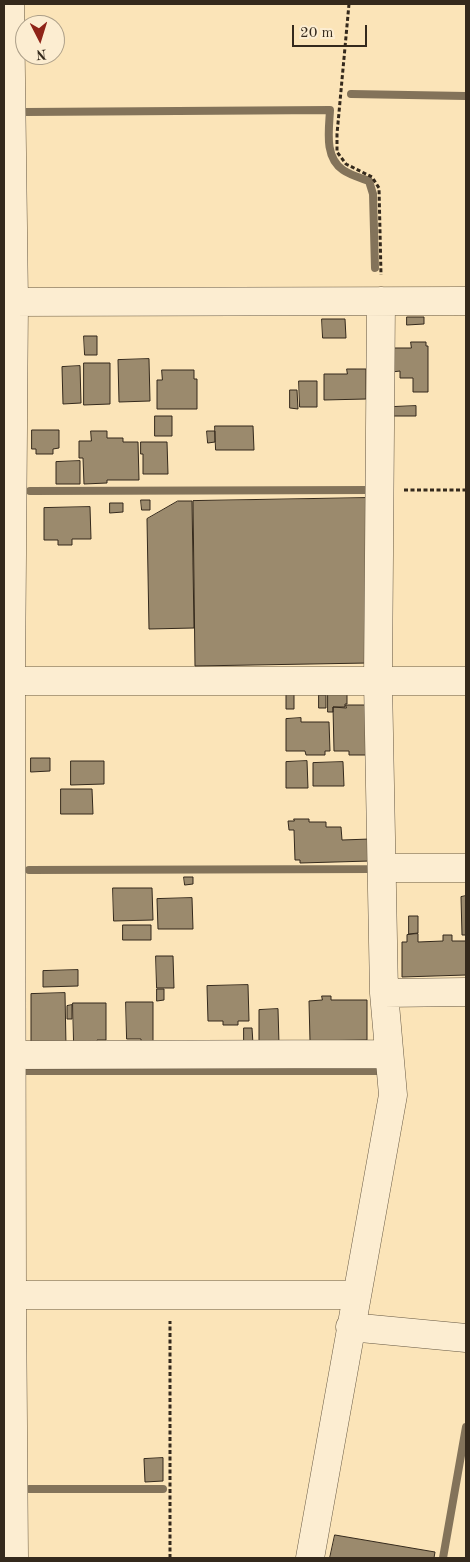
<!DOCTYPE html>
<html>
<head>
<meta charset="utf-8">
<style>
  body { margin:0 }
  #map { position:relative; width:470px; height:1562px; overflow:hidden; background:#fbe4b8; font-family:"Old Standard TT",serif }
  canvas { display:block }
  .frame { position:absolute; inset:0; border:5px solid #34291c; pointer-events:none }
  .north { position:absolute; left:15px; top:15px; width:50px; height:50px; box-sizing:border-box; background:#fcedd1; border:1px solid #ac9f89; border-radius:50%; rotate:175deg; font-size:14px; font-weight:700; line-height:20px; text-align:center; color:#34291c }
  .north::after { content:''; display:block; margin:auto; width:18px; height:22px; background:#8f2418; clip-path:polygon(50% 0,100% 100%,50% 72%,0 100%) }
  .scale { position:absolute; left:292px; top:25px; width:75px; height:22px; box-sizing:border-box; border:2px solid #34291c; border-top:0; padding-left:6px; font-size:15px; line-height:18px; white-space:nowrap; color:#34291c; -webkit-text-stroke:4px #fcedd1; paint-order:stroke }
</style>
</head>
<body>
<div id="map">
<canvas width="470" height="1562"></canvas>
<div class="frame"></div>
<div class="north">N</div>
<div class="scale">20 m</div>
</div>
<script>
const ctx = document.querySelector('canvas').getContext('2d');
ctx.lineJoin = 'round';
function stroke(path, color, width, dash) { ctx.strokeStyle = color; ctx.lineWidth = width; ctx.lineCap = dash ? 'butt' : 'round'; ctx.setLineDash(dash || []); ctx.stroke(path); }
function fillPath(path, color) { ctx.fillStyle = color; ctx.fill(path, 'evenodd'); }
const stream = new Path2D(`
  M 351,94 L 466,96
  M 25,112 L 330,110 C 329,130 324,157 343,170 C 350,175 361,178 369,181 L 373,194 L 375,268
  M 30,491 L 372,490
  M 29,870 L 373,869 L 373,865
  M 26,1071 L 381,1071
  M 29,1489 L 163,1489
  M 443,1558 L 466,1427`);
const building = new Path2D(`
  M 407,317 L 424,317 L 424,324 L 407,325 Z
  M 322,319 L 345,319 L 346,338 L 323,338 Z
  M 84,336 L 97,336 L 97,355 L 85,355 Z
  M 411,342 L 426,342 L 426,346 L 428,346 L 428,392 L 413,392 L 413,378 L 400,378 L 400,371 L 392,372 L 392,348 L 411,348 Z
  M 149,359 L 150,401 L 119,402 L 118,360 Z
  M 84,363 L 110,363 L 110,404 L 84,405 Z
  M 80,366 L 81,403 L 63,404 L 62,367 Z
  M 347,369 L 366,369 L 366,399 L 324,400 L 324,374 L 347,374 Z
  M 162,370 L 194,370 L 194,379 L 197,379 L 197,409 L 157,409 L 157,380 L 162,380 Z
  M 299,381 L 317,381 L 317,407 L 300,407 Z
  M 290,390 L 297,390 L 298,409 L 290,408 Z
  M 416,406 L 416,416 L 393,416 L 392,407 Z
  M 155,416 L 172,416 L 172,436 L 155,436 Z
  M 215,426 L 253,426 L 254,450 L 216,450 Z
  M 32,430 L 59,430 L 59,448 L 53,449 L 53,454 L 36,454 L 36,449 L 32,449 Z
  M 91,431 L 107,431 L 107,438 L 123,438 L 123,442 L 138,442 L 139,480 L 107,480 L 107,483 L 84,484 L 83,458 L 79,458 L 79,441 L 91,441 Z
  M 207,431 L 215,431 L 215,442 L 208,443 Z
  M 141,442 L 167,442 L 168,474 L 143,474 L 143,454 L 141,454 Z
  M 80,461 L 80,484 L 56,484 L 56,462 Z
  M 366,498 L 368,663 L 195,666 L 193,501 Z
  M 141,500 L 150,500 L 150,510 L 142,510 Z
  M 178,501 L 192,501 L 194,628 L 149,629 L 147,519 Z
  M 110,503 L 123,503 L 123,512 L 110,513 Z
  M 90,507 L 91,539 L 72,539 L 72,545 L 58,545 L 58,540 L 44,540 L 44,508 Z
  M 328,693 L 347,693 L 347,704 L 345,704 L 345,707 L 333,707 L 333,712 L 328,712 Z
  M 294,694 L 294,709 L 286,709 L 286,695 Z
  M 319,695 L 326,695 L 326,708 L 319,708 Z
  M 346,705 L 366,705 L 368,755 L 349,755 L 349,751 L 334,751 L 333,707 L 346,708 Z
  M 301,718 L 301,722 L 329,722 L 330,751 L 325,751 L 325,755 L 306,755 L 305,751 L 286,751 L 286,719 Z
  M 31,758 L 50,758 L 50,771 L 31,772 Z
  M 71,761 L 104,761 L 104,784 L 71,785 Z
  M 307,761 L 308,788 L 286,788 L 286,762 Z
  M 343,762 L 344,786 L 313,786 L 313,763 Z
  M 61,789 L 92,789 L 93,814 L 61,814 Z
  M 294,819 L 309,819 L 309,822 L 326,822 L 326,827 L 341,827 L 342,840 L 370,839 L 370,861 L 300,863 L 300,860 L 295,860 L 294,830 L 289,830 L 288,821 L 294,821 Z
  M 184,877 L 193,877 L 193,884 L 185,885 Z
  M 113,888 L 152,888 L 153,920 L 114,921 Z
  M 466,896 L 466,935 L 462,935 L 461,897 Z
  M 192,898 L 193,929 L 158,929 L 157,899 Z
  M 409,916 L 418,916 L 418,933 L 409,934 Z
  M 123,925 L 151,925 L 151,940 L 123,940 Z
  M 418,934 L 418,942 L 443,941 L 443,935 L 452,935 L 452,941 L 466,941 L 466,975 L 402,977 L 402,942 L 407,942 L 407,935 Z
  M 156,956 L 173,956 L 174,988 L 157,988 Z
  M 78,970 L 78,986 L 43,987 L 43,971 Z
  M 248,985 L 249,1021 L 238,1021 L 238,1025 L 223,1025 L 223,1021 L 208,1021 L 207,986 Z
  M 157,989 L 164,989 L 164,1000 L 157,1001 Z
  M 65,993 L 66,1046 L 31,1046 L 31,994 Z
  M 322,996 L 331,996 L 331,1000 L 367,1000 L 367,1040 L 310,1041 L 309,1001 L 322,1000 Z
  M 126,1002 L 153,1002 L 153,1044 L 141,1044 L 141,1039 L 127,1039 Z
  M 73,1003 L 106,1003 L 106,1040 L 97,1040 L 97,1043 L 74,1044 Z
  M 72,1005 L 72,1019 L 67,1019 L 67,1006 Z
  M 278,1009 L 279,1044 L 259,1045 L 259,1010 Z
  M 244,1028 L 252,1028 L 253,1044 L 244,1045 Z
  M 163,1458 L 163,1481 L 145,1482 L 144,1459 Z
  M 335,1535 L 435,1552 L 434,1558 L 330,1558 Z`);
const path = new Path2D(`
  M 349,4 L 337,134 L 337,152 L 346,164 L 372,177 L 379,188 L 381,275
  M 404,490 L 466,490
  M 170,1558 L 170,1321`);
const street = new Path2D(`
  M 10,4 L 14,302 L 11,681 L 12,1294 L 14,1558
  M 4,302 L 466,301
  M 4,681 L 466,681
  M 382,868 L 466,868
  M 384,993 L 466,992
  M 11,1055 L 389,1054
  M 4,1295 L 356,1295
  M 350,1327 L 466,1338
  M 310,1558 L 393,1095 L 384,993 L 378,682 L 381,301`);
stroke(stream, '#83735a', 8);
fillPath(building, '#9b8a6d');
stroke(building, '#34291c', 1);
stroke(street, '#665843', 29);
stroke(path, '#34291c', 3, [4, 2.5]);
stroke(street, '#fcedd1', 28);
</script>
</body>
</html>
